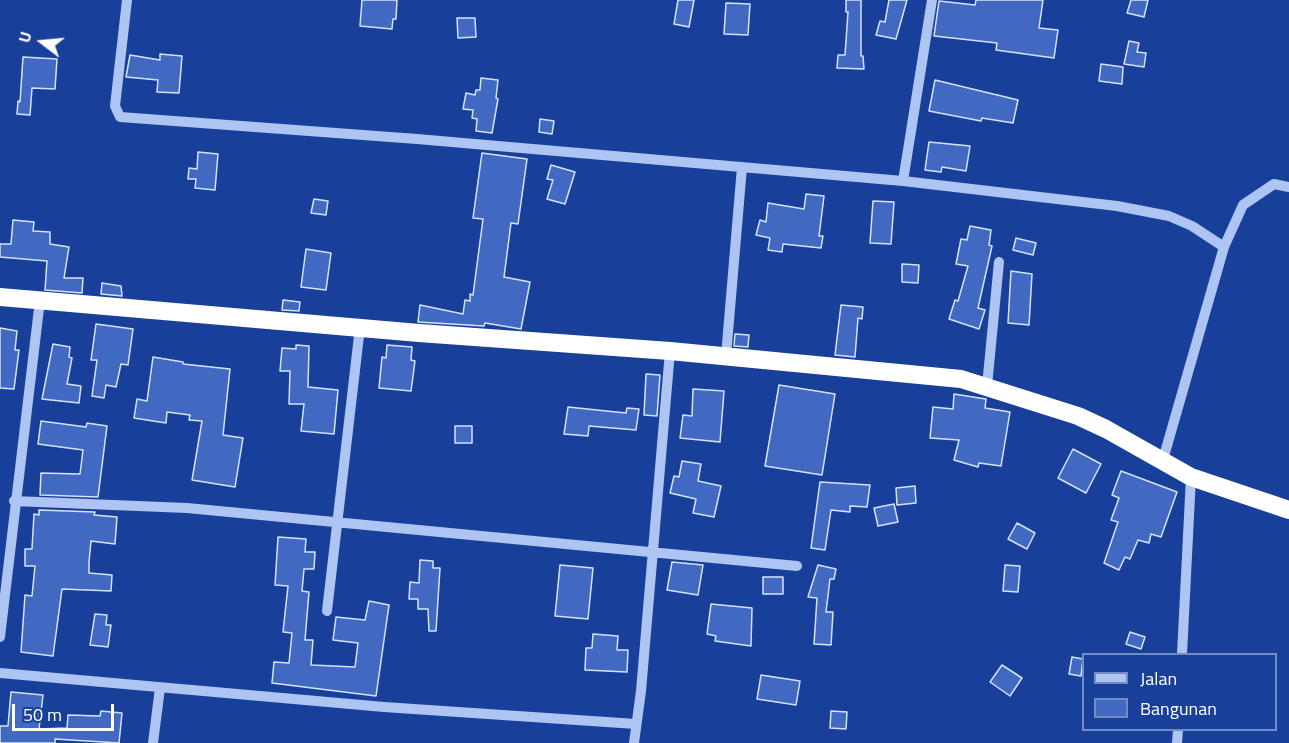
<!DOCTYPE html>
<html>
<head>
<meta charset="utf-8">
<style>
  body { margin:0 }
  #map { position:relative; width:1289px; height:743px; overflow:hidden; background:#18409b; font-family:"Titillium Web",sans-serif }
  canvas { display:block }
  .legend { position:absolute; left:1082px; top:653px; width:195px; height:78px; box-sizing:border-box; background:#18409b; border:2px solid #748cc3; margin:0; padding:8px 10px; list-style:none; font-size:18px; color:#fff }
  .legend li { display:flex; align-items:center; gap:12px; height:30px }
  .legend b { width:30px; border:2px solid #748cc3 }
  .north { position:absolute; left:12px; top:12px; width:60px; height:60px; -webkit-text-stroke:4px #18409b; paint-order:stroke; rotate:286deg; font-size:16px; font-weight:700; line-height:24px; text-align:center; color:#fff }
  .north::after { content:''; display:block; margin:auto; width:21px; height:27px; background:#fff; clip-path:polygon(50% 0,100% 100%,50% 72%,0 100%) }
  .scale { position:absolute; left:12px; top:704px; width:102px; height:27px; box-sizing:border-box; border:3px solid #fff; border-top:0; padding-left:8px; font-size:18px; line-height:21px; white-space:nowrap; color:#fff; -webkit-text-stroke:4px #18409b; paint-order:stroke }
</style>
</head>
<body>
<div id="map">
<canvas width="1289" height="743"></canvas>
<ul class="legend">
<li><b style="height:8px;background:#aec4f2"></b>Jalan</li>
<li><b style="height:16px;background:#4169c1"></b>Bangunan</li>
</ul>
<div class="north">U</div>
<div class="scale">50 m</div>
</div>
<script>
const ctx = document.querySelector('canvas').getContext('2d');
ctx.lineJoin = 'round';
function fillPath(path, color) { ctx.fillStyle = color; ctx.fill(path, 'evenodd'); }
function stroke(path, color, width, dash) { ctx.strokeStyle = color; ctx.lineWidth = width; ctx.lineCap = dash ? 'butt' : 'round'; ctx.setLineDash(dash || []); ctx.stroke(path); }
const building = new Path2D(`
  M 362,0 L 397,0 L 396,19 L 393,19 L 392,29 L 360,26 Z
  M 678,0 L 694,0 L 689,27 L 674,24 Z
  M 846,0 L 861,0 L 861,56 L 863,56 L 864,69 L 837,68 L 838,55 L 845,55 L 848,12 L 846,12 Z
  M 889,0 L 907,0 L 896,39 L 876,35 L 880,21 L 885,22 Z
  M 976,0 L 1043,0 L 1039,28 L 1058,30 L 1054,58 L 996,50 L 997,43 L 934,36 L 939,1 L 975,5 Z
  M 1131,0 L 1148,0 L 1144,17 L 1127,13 Z
  M 726,3 L 750,4 L 748,35 L 724,34 Z
  M 457,18 L 475,18 L 476,37 L 458,38 Z
  M 1129,41 L 1139,43 L 1137,52 L 1146,53 L 1144,67 L 1124,64 Z
  M 160,54 L 182,56 L 179,93 L 157,92 L 158,80 L 126,77 L 130,55 L 160,60 Z
  M 23,57 L 57,59 L 55,89 L 32,88 L 30,115 L 17,114 L 18,101 L 20,102 Z
  M 1101,64 L 1123,67 L 1122,84 L 1099,81 Z
  M 481,78 L 498,80 L 496,98 L 498,99 L 492,133 L 476,131 L 477,119 L 472,118 L 473,110 L 463,109 L 466,93 L 475,95 L 476,90 L 480,90 Z
  M 935,80 L 1018,100 L 1013,123 L 982,118 L 981,121 L 929,111 Z
  M 540,119 L 554,121 L 552,134 L 539,132 Z
  M 929,142 L 970,146 L 966,171 L 942,167 L 941,172 L 925,170 Z
  M 198,152 L 218,154 L 215,190 L 195,188 L 196,179 L 188,179 L 189,168 L 197,169 Z
  M 482,153 L 527,159 L 518,224 L 511,223 L 504,277 L 530,282 L 521,329 L 485,323 L 484,326 L 418,322 L 420,305 L 463,314 L 465,300 L 470,301 L 470,294 L 473,295 L 483,219 L 473,218 Z
  M 551,165 L 575,172 L 565,204 L 547,199 L 553,180 L 547,179 Z
  M 806,194 L 824,196 L 819,236 L 823,236 L 821,248 L 783,244 L 782,252 L 768,250 L 770,238 L 756,235 L 760,220 L 766,222 L 768,203 L 804,209 Z
  M 314,199 L 328,201 L 326,215 L 311,213 Z
  M 873,201 L 894,202 L 891,244 L 870,243 Z
  M 13,220 L 34,222 L 33,231 L 50,232 L 50,244 L 69,247 L 64,278 L 83,278 L 82,293 L 45,290 L 47,261 L 0,257 L 0,244 L 11,244 Z
  M 970,226 L 991,230 L 989,245 L 992,246 L 978,308 L 985,310 L 979,329 L 949,319 L 955,300 L 958,301 L 968,266 L 956,264 L 961,239 L 967,240 Z
  M 1016,238 L 1036,243 L 1033,255 L 1013,250 Z
  M 306,249 L 331,253 L 326,290 L 301,287 Z
  M 902,264 L 919,265 L 918,283 L 902,282 Z
  M 1011,271 L 1032,274 L 1029,325 L 1008,323 Z
  M 102,283 L 121,286 L 122,296 L 101,294 Z
  M 283,300 L 300,302 L 299,311 L 282,310 Z
  M 841,305 L 863,307 L 862,319 L 858,318 L 855,357 L 835,355 Z
  M 96,324 L 133,329 L 128,365 L 121,364 L 116,387 L 106,385 L 104,398 L 92,396 L 97,360 L 91,360 Z
  M 0,328 L 17,331 L 15,350 L 19,350 L 14,389 L 0,388 Z
  M 735,334 L 749,335 L 748,347 L 734,346 Z
  M 53,344 L 70,347 L 69,357 L 72,358 L 67,384 L 81,386 L 79,403 L 42,399 Z
  M 296,345 L 309,346 L 308,387 L 338,390 L 334,434 L 301,431 L 304,404 L 289,404 L 290,371 L 280,371 L 282,348 L 296,349 Z
  M 387,345 L 412,347 L 411,360 L 415,361 L 411,391 L 379,388 L 382,357 L 386,358 Z
  M 153,357 L 183,362 L 183,364 L 230,369 L 223,435 L 243,438 L 235,487 L 192,480 L 202,421 L 189,420 L 190,415 L 167,412 L 166,423 L 134,418 L 137,399 L 147,401 Z
  M 646,374 L 660,375 L 657,416 L 644,415 Z
  M 779,385 L 835,394 L 822,475 L 765,466 Z
  M 693,389 L 724,391 L 720,442 L 680,438 L 683,415 L 692,416 Z
  M 954,394 L 986,399 L 985,408 L 1010,412 L 1001,466 L 979,463 L 978,467 L 954,460 L 959,440 L 930,438 L 933,407 L 953,409 Z
  M 568,407 L 626,413 L 627,408 L 639,409 L 636,430 L 589,426 L 588,436 L 564,434 Z
  M 41,421 L 86,427 L 87,423 L 107,426 L 98,497 L 40,495 L 41,473 L 80,474 L 83,450 L 38,444 Z
  M 455,426 L 472,426 L 472,443 L 455,443 Z
  M 1073,449 L 1101,464 L 1086,493 L 1058,478 Z
  M 682,461 L 701,464 L 698,481 L 721,486 L 714,517 L 693,513 L 696,499 L 670,493 L 674,476 L 679,477 Z
  M 1121,471 L 1177,492 L 1161,537 L 1151,534 L 1149,543 L 1138,540 L 1130,559 L 1125,557 L 1119,570 L 1104,563 L 1118,522 L 1111,520 L 1119,498 L 1112,495 Z
  M 820,482 L 870,485 L 867,507 L 850,506 L 850,512 L 831,510 L 825,550 L 811,548 Z
  M 915,486 L 916,503 L 897,505 L 896,488 Z
  M 894,504 L 898,522 L 878,526 L 874,508 Z
  M 39,510 L 95,512 L 94,515 L 117,517 L 115,544 L 91,541 L 89,562 L 89,573 L 112,575 L 111,591 L 62,589 L 53,656 L 21,652 L 25,595 L 32,596 L 35,566 L 25,566 L 25,549 L 32,549 L 34,514 L 39,515 Z
  M 1017,523 L 1035,533 L 1027,549 L 1008,539 Z
  M 278,537 L 306,539 L 305,552 L 315,552 L 314,569 L 304,569 L 302,591 L 309,592 L 305,640 L 313,640 L 311,665 L 355,667 L 358,643 L 333,640 L 336,617 L 365,620 L 369,601 L 389,605 L 376,696 L 272,683 L 274,662 L 289,663 L 292,633 L 283,632 L 288,586 L 275,585 Z
  M 420,560 L 433,561 L 433,568 L 440,568 L 436,631 L 429,631 L 428,609 L 418,609 L 418,599 L 409,599 L 410,582 L 419,583 Z
  M 672,562 L 703,565 L 698,595 L 667,590 Z
  M 560,565 L 593,568 L 588,619 L 555,616 Z
  M 818,565 L 836,569 L 834,579 L 830,579 L 826,612 L 833,612 L 831,645 L 814,644 L 817,598 L 808,597 Z
  M 1005,565 L 1020,566 L 1018,592 L 1003,591 Z
  M 763,577 L 783,577 L 783,594 L 763,594 Z
  M 711,604 L 752,608 L 751,646 L 715,641 L 716,636 L 707,634 Z
  M 95,614 L 107,615 L 106,625 L 111,625 L 108,647 L 90,645 Z
  M 1130,632 L 1145,637 L 1141,649 L 1126,644 Z
  M 593,634 L 618,636 L 617,650 L 628,650 L 627,672 L 585,670 L 586,648 L 592,648 Z
  M 1072,657 L 1083,659 L 1081,676 L 1069,674 Z
  M 1002,665 L 1022,678 L 1010,696 L 990,682 Z
  M 761,675 L 800,681 L 796,705 L 757,699 Z
  M 11,692 L 43,695 L 39,729 L 67,728 L 68,715 L 100,716 L 101,711 L 122,713 L 119,743 L 55,739 L 55,743 L 0,743 L 0,726 L 8,726 Z
  M 831,711 L 847,712 L 846,729 L 830,728 Z`);
const minor = new Path2D(`
  M 127,0 L 115,106 L 120,117 L 417,139 L 903,181 L 1117,206 L 1169,216 L 1192,226 L 1224,247
  M 903,181 L 932,0
  M 726,356 L 742,167
  M 987,386 L 999,262
  M 1162,463 L 1224,247 L 1243,205 L 1274,184 L 1289,187
  M 14,501 L 187,508 L 797,566
  M 327,611 L 360,327
  M 0,637 L 40,300
  M 1182,654 L 1191,477
  M 0,673 L 384,707 L 636,724
  M 153,743 L 160,688
  M 634,743 L 641,691 L 670,351
  M 1177,743 L 1178,730`);
const highway = new Path2D(`
  M 0,297 L 419,333 L 670,351 L 961,379 L 1078,416 L 1106,429 L 1191,477 L 1289,510`);
fillPath(building, '#4169c1');
stroke(building, '#d6e2fc', 1.5);
stroke(minor, '#aec4f2', 10);
stroke(highway, '#fff', 18);
</script>
</body>
</html>
